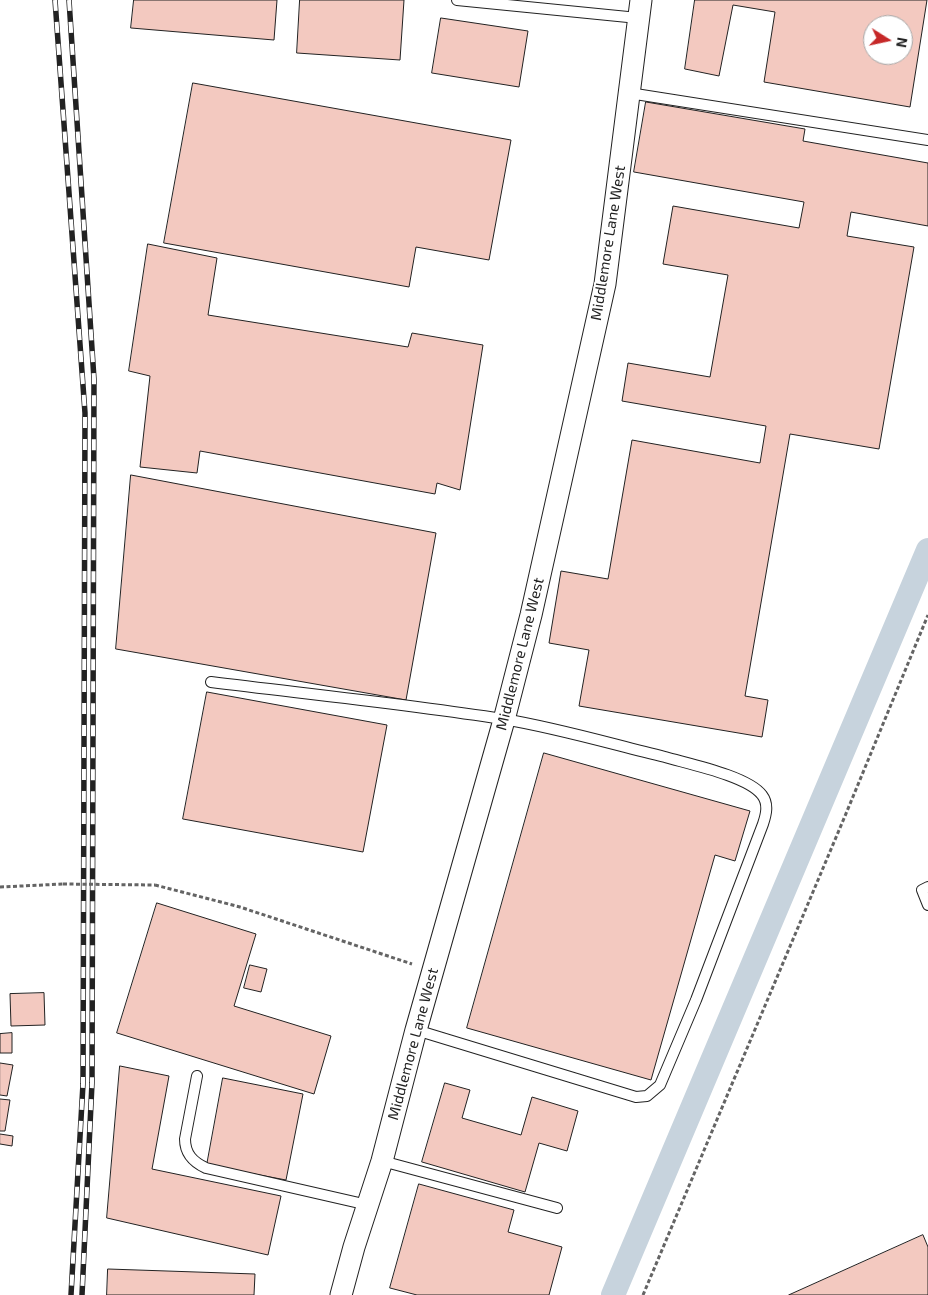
<!DOCTYPE html>
<html>
<head>
<meta charset="utf-8">
<style>
  body { margin:0 }
  #map { position:relative; width:928px; height:1295px; overflow:hidden; background:#fff; font-family:"Exo 2",sans-serif }
  canvas { display:block }
  .north { position:absolute; left:863px; top:15px; width:50px; height:50px; box-sizing:border-box; background:#fff; border:1px solid #a7a7a7; border-radius:50%; rotate:100deg; font-size:14px; font-weight:700; line-height:20px; text-align:center; color:#222 }
  .north::after { content:''; display:block; margin:auto; width:18px; height:22px; background:#c62828; clip-path:polygon(50% 0,100% 100%,50% 72%,0 100%) }
</style>
</head>
<body>
<div id="map">
<canvas width="928" height="1295"></canvas>
<div class="north">N</div>
</div>
<script>
const ctx = document.querySelector('canvas').getContext('2d');
ctx.lineJoin = 'round';
function stroke(path, color, width, dash) { ctx.strokeStyle = color; ctx.lineWidth = width; ctx.lineCap = dash ? 'butt' : 'round'; ctx.setLineDash(dash || []); ctx.stroke(path); }
function fillPath(path, color) { ctx.fillStyle = color; ctx.fill(path, 'evenodd'); }
function drawText(font, color, halo, rows, align = 'center') {
  ctx.font = font + ' "Exo 2",sans-serif'; ctx.lineWidth = 4; ctx.setLineDash([]); ctx.textBaseline = 'middle'; ctx.strokeStyle = halo; ctx.fillStyle = color; for (const [text, x, y, turn = 0] of rows) {
    ctx.save(); ctx.translate(x, y); ctx.rotate((+turn || 0) * Math.PI / 180); ctx.textAlign = isNaN(turn) ? turn : align; if (halo) ctx.strokeText(text, 0, 0); ctx.fillText(text, 0, 0); ctx.restore();
  }
}
const canal = new Path2D(`
  M 613,1295 L 928,550`);
const building = new Path2D(`
  M 134,0 L 277,0 L 274,40 L 131,28 Z
  M 300,0 L 404,0 L 400,60 L 297,53 Z
  M 695,0 L 927,0 L 910,107 L 764,82 L 775,12 L 733,5 L 719,76 L 685,69 ZM 873,25 L 903,25 L 903,55 L 873,55 Z
  M 441,18 L 528,31 L 519,87 L 432,73 Z
  M 193,83 L 511,140 L 489,260 L 416,247 L 409,287 L 164,243 Z
  M 646,102 L 805,129 L 803,141 L 928,163 L 928,226 L 851,212 L 847,236 L 914,247 L 879,449 L 790,434 L 745,696 L 768,700 L 762,737 L 579,706 L 589,650 L 549,643 L 561,571 L 608,579 L 632,440 L 760,463 L 766,426 L 622,401 L 628,363 L 710,377 L 728,275 L 663,264 L 673,206 L 799,228 L 804,202 L 634,172 Z
  M 148,244 L 217,258 L 208,315 L 408,347 L 412,333 L 483,345 L 460,490 L 437,483 L 435,494 L 200,451 L 197,473 L 140,467 L 150,376 L 129,371 Z
  M 131,475 L 436,533 L 406,700 L 116,649 Z
  M 207,692 L 387,725 L 363,852 L 183,819 Z
  M 544,753 L 750,811 L 735,861 L 715,855 L 651,1080 L 467,1028 Z
  M 157,903 L 256,934 L 234,1006 L 331,1036 L 314,1094 L 117,1033 Z
  M 250,965 L 267,969 L 261,992 L 244,988 Z
  M 44,993 L 45,1025 L 11,1026 L 10,994 Z
  M 12,1033 L 12,1053 L 0,1053 L 0,1034 Z
  M 0,1063 L 13,1065 L 7,1096 L 0,1095 Z
  M 120,1066 L 169,1076 L 152,1169 L 281,1196 L 268,1255 L 107,1218 Z
  M 223,1078 L 303,1094 L 286,1180 L 207,1165 Z
  M 445,1083 L 470,1090 L 462,1118 L 521,1135 L 532,1097 L 578,1111 L 567,1151 L 539,1143 L 525,1192 L 422,1162 Z
  M 0,1099 L 10,1100 L 5,1131 L 0,1131 Z
  M 0,1134 L 13,1136 L 12,1146 L 0,1144 Z
  M 419,1184 L 514,1210 L 508,1232 L 562,1247 L 549,1295 L 417,1295 L 390,1288 Z
  M 923,1235 L 928,1247 L 928,1295 L 789,1295 Z
  M 108,1269 L 255,1274 L 254,1295 L 107,1295 Z`);
const path = new Path2D(`
  M 155,885 L 240,907 L 412,964
  M 0,887 L 63,884
  M 643,1295 L 845,816 L 928,615`);
const lane = new Path2D(`
  M 457,0 L 638,18
  M 629,93 L 928,140
  M 211,682 C 308,694 406,704 503,719 C 558,728 611,744 665,757 C 689,764 748,776 762,795 C 769,804 766,815 763,824 L 696,1000 L 660,1085 L 647,1096 L 636,1097 L 416,1030
  M 928,887 L 922,890 L 928,905
  M 197,1076 L 185,1139 C 185,1154 193,1162 206,1168 L 368,1205
  M 382,1161 L 557,1208`);
const street = new Path2D(`
  M 341,1295 L 354,1247 L 382,1161 L 416,1030 L 504,720 L 531,615 L 605,284 L 641,0`);
const rail = new Path2D(`
  M 55,0 L 85,413 L 83,1084 L 71,1295
  M 69,0 L 94,379 L 92,1083 L 82,1295`);
const pathBridge = new Path2D(`
  M 63,884 L 155,885`);
const streetNames = [
  ["Middlemore Lane West",608,243,-81],
  ["Middlemore Lane West",520,654,-76],
  ["Middlemore Lane West",413,1044,-75]
];
stroke(canal, '#c7d3dd', 24);
fillPath(building, '#f3c9c0');
stroke(building, '#222', 1);
stroke(lane, '#222', 12);
stroke(street, '#222', 23);
stroke(path, '#646464', 3, [4, 2.5]);
stroke(lane, '#fff', 10);
stroke(street, '#fff', 21);
stroke(rail, '#222', 5.5);
stroke(rail, '#fff', 4, [11]);
stroke(pathBridge, '#646464', 3, [4, 2.5]);
drawText('15px', '#222', '#fff', streetNames);
</script>
</body>
</html>
